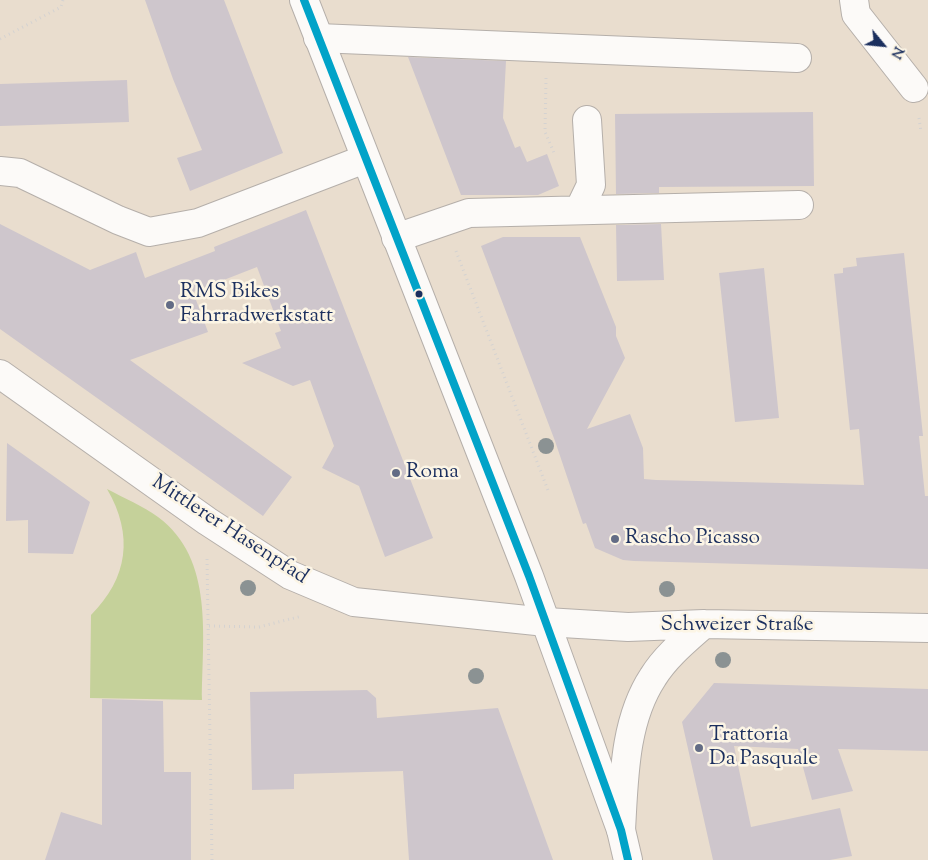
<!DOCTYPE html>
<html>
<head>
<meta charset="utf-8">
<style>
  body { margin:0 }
  #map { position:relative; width:928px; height:860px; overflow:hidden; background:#e9ddce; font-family:"Sorts Mill Goudy",serif }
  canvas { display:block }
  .north { position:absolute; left:858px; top:20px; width:50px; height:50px; -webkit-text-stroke:4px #fcf5e5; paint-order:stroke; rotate:118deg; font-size:14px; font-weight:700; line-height:20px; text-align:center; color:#1b2f5e }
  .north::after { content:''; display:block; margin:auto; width:18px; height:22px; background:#1b2f5e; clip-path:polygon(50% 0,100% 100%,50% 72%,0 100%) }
</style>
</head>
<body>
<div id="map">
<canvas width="928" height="860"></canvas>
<div class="north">N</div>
</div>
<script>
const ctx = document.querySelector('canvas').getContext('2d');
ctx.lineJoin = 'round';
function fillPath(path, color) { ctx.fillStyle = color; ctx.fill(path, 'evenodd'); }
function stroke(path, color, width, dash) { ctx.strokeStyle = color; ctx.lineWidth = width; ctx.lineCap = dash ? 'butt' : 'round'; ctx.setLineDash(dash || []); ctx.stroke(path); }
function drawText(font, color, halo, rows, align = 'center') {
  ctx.font = font + ' "Sorts Mill Goudy",serif'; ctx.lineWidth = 5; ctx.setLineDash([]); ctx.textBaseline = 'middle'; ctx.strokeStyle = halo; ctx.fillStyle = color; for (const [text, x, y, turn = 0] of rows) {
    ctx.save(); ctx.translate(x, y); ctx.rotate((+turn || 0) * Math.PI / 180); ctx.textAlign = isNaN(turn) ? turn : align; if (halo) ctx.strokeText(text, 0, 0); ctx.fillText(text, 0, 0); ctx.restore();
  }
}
const green = new Path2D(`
  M 107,489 C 124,498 143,506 158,517 C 215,559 202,638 202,700 L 90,698 L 91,615 C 128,578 134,535 107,489 Z`);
const building = new Path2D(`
  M 145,0 L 224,0 L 283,153 L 190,191 L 177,158 L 202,150 L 173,79 Z
  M 408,57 L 506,61 L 503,118 L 515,148 L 520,146 L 527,162 L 547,154 L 559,186 L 538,195 L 461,195 Z
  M 127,80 L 129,122 L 0,126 L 0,84 Z
  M 813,112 L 814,186 L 659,187 L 659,193 L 616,194 L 615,114 Z
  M 306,210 L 433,538 L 385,557 L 359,486 L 322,468 L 334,446 L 310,380 L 293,386 L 242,363 L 281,348 L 275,333 L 281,331 L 257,267 L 193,292 L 208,332 L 130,360 L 292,477 L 263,516 L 0,329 L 0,224 L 90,270 L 136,252 L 145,278 L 215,251 L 214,247 Z
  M 661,224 L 664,280 L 617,281 L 616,225 Z
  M 503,237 L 580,237 L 616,327 L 616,336 L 625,358 L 587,429 L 630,414 L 643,448 L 644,479 L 656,480 L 864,485 L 859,429 L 850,430 L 834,274 L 843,273 L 843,268 L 857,266 L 856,258 L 904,253 L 923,436 L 919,436 L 925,496 L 928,496 L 928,569 L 634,561 L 623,560 L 595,548 L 586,523 L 583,524 L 555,441 L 481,246 Z
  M 764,268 L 779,418 L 735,422 L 719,273 Z
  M 7,443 L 90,502 L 73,554 L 28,553 L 28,520 L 6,521 Z
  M 714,683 L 928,689 L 928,751 L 838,749 L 853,791 L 812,800 L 798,749 L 734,746 L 751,827 L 840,808 L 852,856 L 830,860 L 713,860 L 682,722 Z
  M 367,690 L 376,698 L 377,718 L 498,708 L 553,860 L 409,860 L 403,771 L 294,774 L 294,789 L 252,790 L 250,692 Z
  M 102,699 L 163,701 L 164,772 L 191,772 L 191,860 L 45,860 L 61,812 L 102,825 Z`);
const path = new Path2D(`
  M 0,39 L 61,7 L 63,0
  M 546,78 L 545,132 L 555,155
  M 919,118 L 921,132
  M 456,251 L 549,493
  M 207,559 L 212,860
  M 209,626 L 259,627 L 302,616`);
const minor = new Path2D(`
  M 854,0 L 856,14 L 914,88
  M 318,38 L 797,58
  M 0,171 L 20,173 L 118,220 L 149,232 L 198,223 L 365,159
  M 579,210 L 591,185 L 587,120
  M 396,238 L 469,213 L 799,205
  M 0,374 L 207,521 L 290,575 L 354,602 L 546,622 L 628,627 L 704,624 L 928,628
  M 621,830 C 624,779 624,721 653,677 C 666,656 686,640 704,624`);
const major = new Path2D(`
  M 304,0 L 529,576 L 621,830 L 628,860`);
const bus1 = new Path2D(`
  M 304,0 L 529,576 L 621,830 L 628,860`);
const trees = [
  [546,446],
  [248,588],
  [667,589],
  [723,660],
  [476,676]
];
const markers = [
  [419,294,4.5,"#1b2f5e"],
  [170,305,5,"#636c85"],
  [396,473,5,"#636c85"],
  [615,539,5,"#636c85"],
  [699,748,5,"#636c85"]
];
const poiNames = [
  ["RMS Bikes",180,293],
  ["Fahrradwerkstatt",180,317],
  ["Roma",406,473],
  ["Rascho Picasso",625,539],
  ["Trattoria",709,736],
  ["Da Pasquale",709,760]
];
const streetNames = [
  ["Mittlerer Hasenpfad",229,531,33],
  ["Schweizer Straße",737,626]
];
fillPath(green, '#c5d19a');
fillPath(building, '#cec6cc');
stroke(minor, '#b5afaa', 30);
stroke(major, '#b5afaa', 30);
stroke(path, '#d4d2d1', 3, [1, 4]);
stroke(minor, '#fcfaf8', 28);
stroke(major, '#fcfaf8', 28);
stroke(bus1, '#01a3c8', 8);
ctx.fillStyle = '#8b9293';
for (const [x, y] of trees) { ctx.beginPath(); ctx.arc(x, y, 8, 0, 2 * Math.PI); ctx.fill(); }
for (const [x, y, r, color] of markers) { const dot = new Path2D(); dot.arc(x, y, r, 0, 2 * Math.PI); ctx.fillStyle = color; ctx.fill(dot); stroke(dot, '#fcf5e5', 2); }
drawText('21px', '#1b2f5e', '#fcf5e5', poiNames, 'left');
drawText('21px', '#1b2f5e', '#fcf5e5', streetNames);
</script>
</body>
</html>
